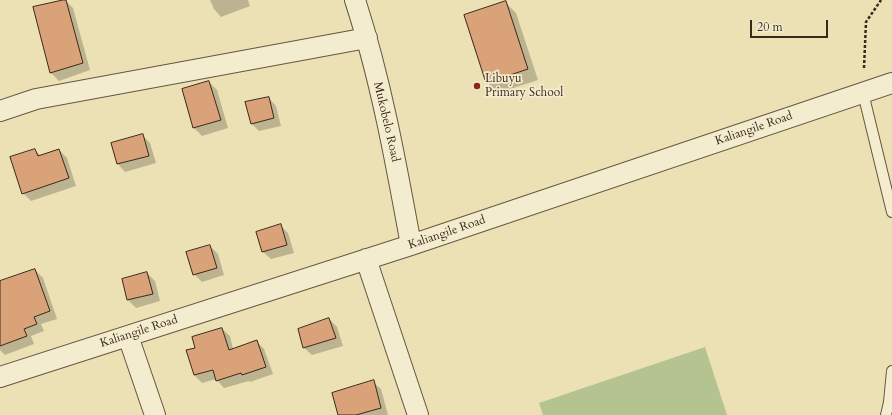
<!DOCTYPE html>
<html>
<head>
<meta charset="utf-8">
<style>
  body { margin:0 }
  #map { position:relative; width:892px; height:415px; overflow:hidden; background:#ece1b5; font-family:Cardo,serif }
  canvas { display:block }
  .scale { position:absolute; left:750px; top:20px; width:78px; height:18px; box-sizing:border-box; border:2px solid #3b281a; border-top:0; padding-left:5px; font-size:12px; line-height:14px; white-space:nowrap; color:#3b281a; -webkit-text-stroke:3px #f3eccf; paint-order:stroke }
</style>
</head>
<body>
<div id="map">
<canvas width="892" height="415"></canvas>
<div class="scale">20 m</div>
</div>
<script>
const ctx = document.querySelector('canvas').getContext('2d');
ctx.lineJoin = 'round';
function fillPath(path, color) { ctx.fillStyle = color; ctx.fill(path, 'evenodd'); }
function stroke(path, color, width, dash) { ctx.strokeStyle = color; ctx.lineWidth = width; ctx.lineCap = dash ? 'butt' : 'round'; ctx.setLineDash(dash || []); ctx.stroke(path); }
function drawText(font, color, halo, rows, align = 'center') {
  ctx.font = font + ' Cardo,serif'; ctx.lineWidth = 3.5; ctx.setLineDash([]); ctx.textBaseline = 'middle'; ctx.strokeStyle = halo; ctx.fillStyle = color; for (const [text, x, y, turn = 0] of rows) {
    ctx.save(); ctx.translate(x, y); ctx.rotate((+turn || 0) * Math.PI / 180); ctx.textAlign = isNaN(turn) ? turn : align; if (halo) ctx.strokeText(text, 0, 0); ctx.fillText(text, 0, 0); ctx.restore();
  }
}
const green = new Path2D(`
  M 705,347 L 727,415 L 543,415 L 539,403 Z`);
const shadow = new Path2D(`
  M 65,0 L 73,8 L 90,70 L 59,81 L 51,73 L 34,8 Z
  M 210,0 L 248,0 L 250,6 L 221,17 L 214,9 Z
  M 505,2 L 516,13 L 538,80 L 498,93 L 487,82 Z
  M 209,82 L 217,90 L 228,128 L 202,136 L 194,128 L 183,90 Z
  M 269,98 L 276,106 L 281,126 L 259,131 L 252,124 Z
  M 142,135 L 150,143 L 156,163 L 125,172 L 118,164 L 112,144 Z
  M 35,150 L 41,156 L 59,150 L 67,158 L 76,186 L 31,201 L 23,193 Z
  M 280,225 L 288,233 L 294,253 L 271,259 L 263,252 Z
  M 210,246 L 218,254 L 224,275 L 202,282 L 194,274 Z
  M 35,270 L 43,278 L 57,319 L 41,324 L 44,331 L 31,336 L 34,344 L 5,355 L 0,350 L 0,280 L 2,282 Z
  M 147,273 L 155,281 L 160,301 L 136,308 L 128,300 L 123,280 Z
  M 329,319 L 337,327 L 343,346 L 312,355 L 304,348 Z
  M 222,329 L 230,336 L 233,349 L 256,341 L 264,349 L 273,374 L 250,382 L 249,381 L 224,388 L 216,379 L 202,383 L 194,375 L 196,348 Z
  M 373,382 L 381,389 L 388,415 L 339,415 Z`);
const building = new Path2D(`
  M 63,0 L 66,0 L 83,63 L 50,73 L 33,7 Z
  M 506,1 L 528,69 L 486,83 L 464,15 Z
  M 209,81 L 221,120 L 193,128 L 182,89 Z
  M 269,97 L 274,118 L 251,124 L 245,102 Z
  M 143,134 L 149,156 L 117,164 L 111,143 Z
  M 35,149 L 38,156 L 59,149 L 69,178 L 22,194 L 10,157 Z
  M 281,224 L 287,245 L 262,252 L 256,232 Z
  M 210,245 L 217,268 L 193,275 L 186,252 Z
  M 35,269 L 50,311 L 34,317 L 37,324 L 24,329 L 27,336 L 0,346 L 0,281 Z
  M 147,272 L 153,294 L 127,300 L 122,279 Z
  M 329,318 L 336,338 L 303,348 L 298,329 Z
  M 222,328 L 229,350 L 257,340 L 266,367 L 242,375 L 241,373 L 216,381 L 213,370 L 194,375 L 186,350 L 195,348 L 192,337 Z
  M 374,380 L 381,408 L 356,415 L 338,415 L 332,393 Z`);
const path = new Path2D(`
  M 864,68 L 866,22 L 881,0`);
const service = new Path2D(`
  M 863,93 L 892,212
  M 886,415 L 889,402 L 892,371`);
const minor = new Path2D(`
  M 355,0 C 381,80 396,163 411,245
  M 0,111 L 36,99 L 367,38
  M 366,259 L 418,415
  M 128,336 L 155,415
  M 0,377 L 411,245 L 892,83`);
const markers = [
  [477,86,4,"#8f2418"]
];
const poiNames = [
  ["Libuyu",485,79],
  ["Primary School",485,93]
];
const streetNames = [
  ["Mukobelo Road",386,122,77],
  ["Kaliangile Road",754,129,-19],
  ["Kaliangile Road",447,233,-19],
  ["Kaliangile Road",139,332,-18]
];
fillPath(green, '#b5c390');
fillPath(shadow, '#0003');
fillPath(building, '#d9a279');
stroke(building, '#3b281a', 1);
stroke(service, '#675641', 12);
stroke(minor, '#675641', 22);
stroke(path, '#3b281a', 2.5, [3, 2]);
stroke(service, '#f3eccf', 10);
stroke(minor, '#f3eccf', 20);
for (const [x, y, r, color] of markers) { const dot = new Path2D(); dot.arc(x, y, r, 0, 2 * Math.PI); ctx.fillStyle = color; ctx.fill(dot); stroke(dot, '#f3eccf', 1.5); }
drawText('12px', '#3b281a', '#f3eccf', poiNames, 'left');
drawText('12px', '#3b281a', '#f3eccf', streetNames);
</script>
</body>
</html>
